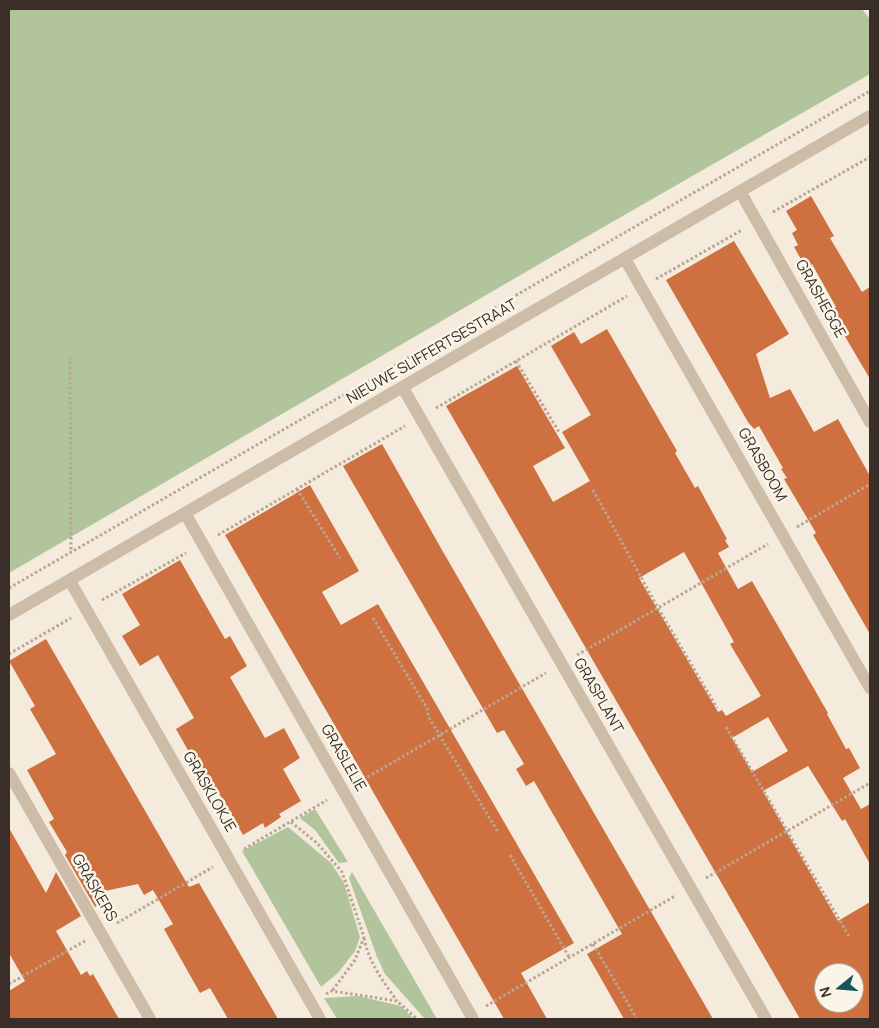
<!DOCTYPE html>
<html>
<head>
<meta charset="utf-8">
<style>
  body { margin:0 }
  #map { position:relative; width:879px; height:1028px; overflow:hidden; background:#f4ebdc; font-family:Manrope,sans-serif }
  canvas { display:block }
  .frame { position:absolute; inset:0; border:10px solid #392f28; pointer-events:none }
  .north { position:absolute; left:814px; top:963px; width:50px; height:50px; box-sizing:border-box; background:#fbf5e9; border:1px solid #ada69c; border-radius:50%; rotate:253deg; font-size:14px; font-weight:700; line-height:20px; text-align:center; color:#392f28 }
  .north::after { content:''; display:block; margin:auto; width:18px; height:22px; background:#1a535e; clip-path:polygon(50% 0,100% 100%,50% 72%,0 100%) }
</style>
</head>
<body>
<div id="map">
<canvas width="879" height="1028"></canvas>
<div class="frame"></div>
<div class="north">N</div>
</div>
<script>
const ctx = document.querySelector('canvas').getContext('2d');
ctx.lineJoin = 'round';
function fillPath(path, color) { ctx.fillStyle = color; ctx.fill(path, 'evenodd'); }
function stroke(path, color, width, dash) { ctx.strokeStyle = color; ctx.lineWidth = width; ctx.lineCap = dash ? 'butt' : 'round'; ctx.setLineDash(dash || []); ctx.stroke(path); }
function drawText(font, color, halo, rows, align = 'center') {
  ctx.font = font + ' Manrope,sans-serif'; ctx.lineWidth = 5; ctx.setLineDash([]); ctx.textBaseline = 'middle'; ctx.strokeStyle = halo; ctx.fillStyle = color; for (const [text, x, y, turn = 0] of rows) {
    ctx.save(); ctx.translate(x, y); ctx.rotate((+turn || 0) * Math.PI / 180); ctx.textAlign = isNaN(turn) ? turn : align; if (halo) ctx.strokeText(text, 0, 0); ctx.fillText(text, 0, 0); ctx.restore();
  }
}
const green = new Path2D(`
  M 9,9 L 862,9 L 870,19 L 870,74 L 560,252 L 9,573 Z
  M 315,809 L 348,862 L 339,863 L 315,830 L 300,818 Z
  M 288,827 L 331,863 L 344,883 L 360,937 L 355,951 L 338,973 L 321,987 L 242,851 Z
  M 352,872 L 437,1019 L 425,1019 L 385,974 L 377,957 L 349,878 Z
  M 358,996 L 401,1006 L 414,1019 L 337,1019 L 324,998 Z`);
const building = new Path2D(`
  M 811,196 L 834,236 L 830,238 L 862,292 L 870,287 L 870,379 L 830,311 L 836,307 L 812,264 L 806,268 L 794,247 L 798,245 L 792,233 L 797,230 L 786,211 Z
  M 734,241 L 789,334 L 756,354 L 770,398 L 790,389 L 814,432 L 838,419 L 870,476 L 870,634 L 813,535 L 816,533 L 784,479 L 787,478 L 781,469 L 783,468 L 759,426 L 754,429 L 748,422 L 666,280 Z
  M 607,329 L 677,451 L 675,453 L 695,488 L 698,486 L 727,539 L 725,540 L 729,547 L 718,553 L 738,589 L 752,581 L 828,713 L 827,714 L 846,749 L 849,748 L 860,768 L 843,778 L 861,809 L 870,804 L 870,864 L 845,819 L 842,821 L 808,766 L 763,791 L 838,921 L 870,902 L 870,1019 L 800,1019 L 446,406 L 517,366 L 565,448 L 533,466 L 553,502 L 590,481 L 562,432 L 591,415 L 551,346 L 574,332 L 581,344 ZM 684,552 L 734,642 L 730,644 L 761,696 L 726,716 L 722,710 L 718,712 L 639,578 ZM 768,717 L 788,751 L 752,772 L 732,738 ZM 824,973 L 854,973 L 854,1003 L 824,1003 Z
  M 382,444 L 442,550 L 713,1019 L 624,1019 L 587,954 L 622,934 L 534,781 L 526,786 L 516,769 L 524,764 L 504,730 L 497,733 L 343,466 Z
  M 310,485 L 359,571 L 322,592 L 341,625 L 378,604 L 574,943 L 521,973 L 547,1019 L 504,1019 L 225,535 Z
  M 180,560 L 225,639 L 230,636 L 247,666 L 230,677 L 265,738 L 284,728 L 300,758 L 283,769 L 301,801 L 279,814 L 281,817 L 265,828 L 263,823 L 243,835 L 216,788 L 200,772 L 176,729 L 194,718 L 158,655 L 140,666 L 122,636 L 140,625 L 122,594 Z
  M 46,639 L 189,887 L 199,883 L 278,1019 L 228,1019 L 210,988 L 200,993 L 164,929 L 173,924 L 153,890 L 144,895 L 138,884 L 100,892 L 105,901 L 95,907 L 65,855 L 67,852 L 49,822 L 54,819 L 27,770 L 56,754 L 30,709 L 35,706 L 9,661 Z
  M 9,828 L 46,893 L 56,872 L 81,916 L 56,931 L 81,975 L 87,971 L 90,976 L 93,974 L 119,1019 L 9,1019 L 9,991 L 25,981 L 9,953 Z`);
const path = new Path2D(`
  M 773,212 L 870,157
  M 656,279 L 742,230
  M 70,357 L 71,552
  M 516,361 L 559,432
  M 436,408 L 627,296
  M 297,489 L 340,558
  M 593,490 L 658,608 L 717,708
  M 797,527 L 870,484
  M 218,535 L 405,426
  M 9,588 L 870,91
  M 102,600 L 186,553
  M 373,618 L 428,710 L 428,716 L 498,832
  M 9,654 L 71,618
  M 577,655 L 768,544
  M 726,727 L 850,938
  M 359,782 L 546,673
  M 291,822 L 317,843 L 342,872 L 364,937 L 355,960 L 332,991
  M 244,849 L 327,800
  M 510,855 L 569,957
  M 706,878 L 870,783
  M 117,923 L 213,867
  M 364,938 C 369,963 383,981 397,1001
  M 593,944 L 637,1019
  M 9,984 L 85,941
  M 326,994 L 332,991 L 397,1001 L 417,1019
  M 486,1006 L 675,896`);
const minor = new Path2D(`
  M 741,193 L 870,422
  M 625,259 L 870,688
  M 403,388 L 766,1019
  M 185,513 L 473,1019
  M 70,581 L 320,1019
  M 9,615 L 870,116
  M 9,773 L 150,1019`);
const streetNames = [
  ["GRASHEGGE",820,299,61],
  ["NIEUWE SLIFFERTSESTRAAT",432,352,-30],
  ["GRASBOOM",762,465,60],
  ["GRASPLANT",598,696,60],
  ["GRASLELIE",343,758,60],
  ["GRASKLOKJE",209,792,60],
  ["GRASKERS",94,888,60]
];
fillPath(green, '#b2c49b');
fillPath(building, '#ce7040');
stroke(path, '#b9a691', 3, [2.5, 2.5]);
stroke(minor, '#cdbca7', 12);
drawText('15px', '#392f28', '#fbf5e9', streetNames);
</script>
</body>
</html>
